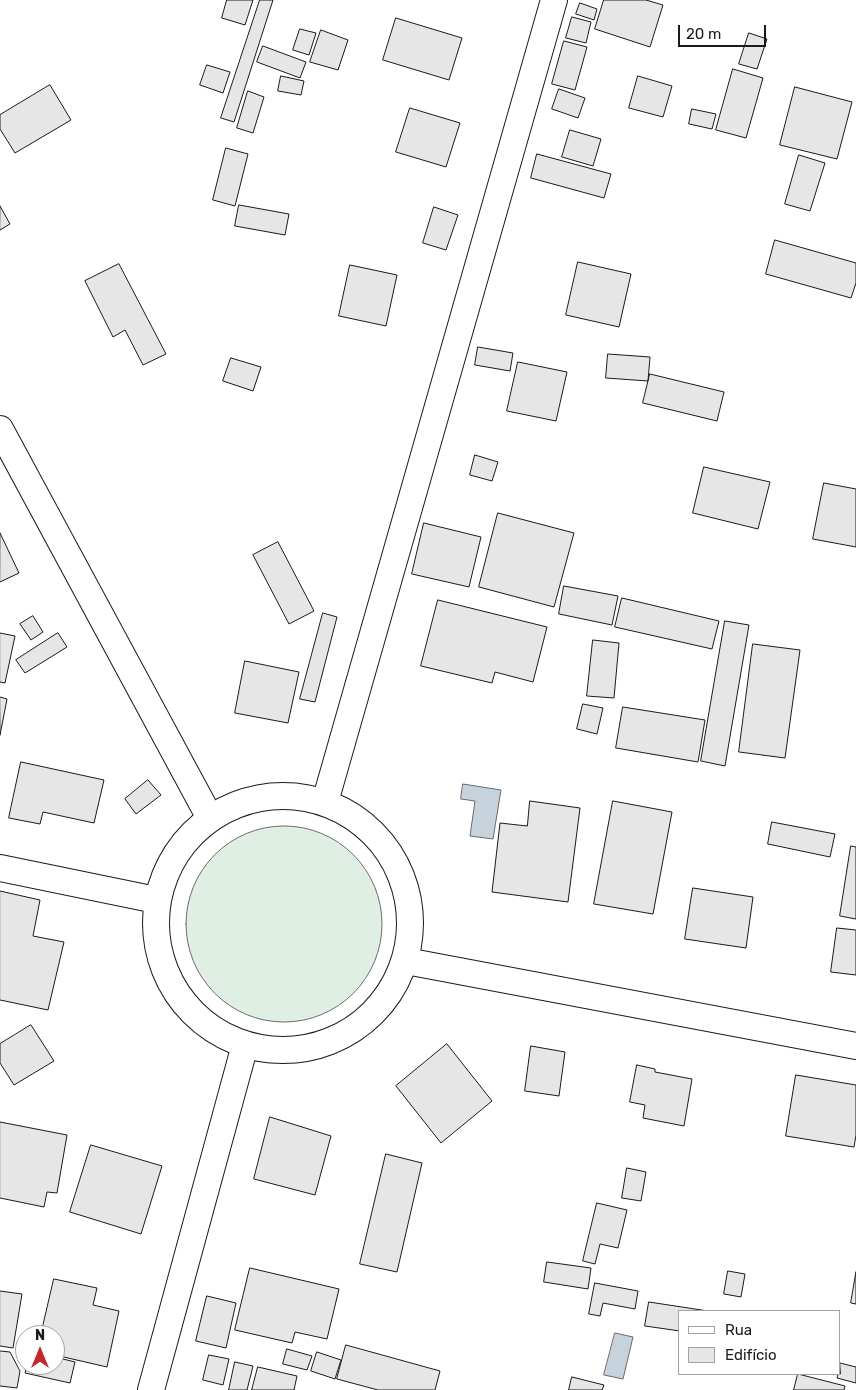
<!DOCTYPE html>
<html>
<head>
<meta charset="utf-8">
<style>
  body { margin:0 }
  #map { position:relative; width:856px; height:1390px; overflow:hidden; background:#fff; font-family:Rubik,sans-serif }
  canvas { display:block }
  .legend { position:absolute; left:678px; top:1310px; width:162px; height:65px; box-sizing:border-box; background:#fff; border:1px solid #a3a3a3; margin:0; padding:6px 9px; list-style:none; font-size:15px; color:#1a1a1a }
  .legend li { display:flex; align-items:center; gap:10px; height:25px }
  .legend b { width:25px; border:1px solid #a3a3a3 }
  .north { position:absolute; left:15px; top:1325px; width:50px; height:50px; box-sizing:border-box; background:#fff; border:1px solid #a3a3a3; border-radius:50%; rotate:0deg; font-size:14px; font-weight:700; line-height:20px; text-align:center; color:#1a1a1a }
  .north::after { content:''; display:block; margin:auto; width:18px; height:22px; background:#c62828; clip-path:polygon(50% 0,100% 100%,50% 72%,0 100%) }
  .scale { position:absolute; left:678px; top:25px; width:88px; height:22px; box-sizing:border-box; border:2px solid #1a1a1a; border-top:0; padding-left:6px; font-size:15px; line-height:18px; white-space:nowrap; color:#1a1a1a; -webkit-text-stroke:4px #fff; paint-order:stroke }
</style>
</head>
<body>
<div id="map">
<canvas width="856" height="1390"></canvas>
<ul class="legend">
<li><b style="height:6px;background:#fff"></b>Rua</li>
<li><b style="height:14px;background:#e6e6e6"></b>Edifício</li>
</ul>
<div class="north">N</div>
<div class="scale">20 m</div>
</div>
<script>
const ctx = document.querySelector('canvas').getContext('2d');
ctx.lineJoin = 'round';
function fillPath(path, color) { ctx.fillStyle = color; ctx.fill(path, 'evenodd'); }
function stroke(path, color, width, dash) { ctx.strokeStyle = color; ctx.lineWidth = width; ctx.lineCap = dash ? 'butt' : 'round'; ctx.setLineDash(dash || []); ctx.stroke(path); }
const green = new Path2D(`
  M186 924a98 98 0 1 1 196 0a98 98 0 1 1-196 0Z`);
const water = new Path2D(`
  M 463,784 L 501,790 L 493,839 L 470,836 L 475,801 L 461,799 Z
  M 615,1333 L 633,1337 L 623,1379 L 604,1375 Z`);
const building = new Path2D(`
  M 227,0 L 253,0 L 245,25 L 222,18 Z
  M 260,0 L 273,0 L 234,122 L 221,118 Z
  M 604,0 L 646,0 L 663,5 L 650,47 L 595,29 Z
  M 580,3 L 597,9 L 594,20 L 576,14 Z
  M 572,17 L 591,22 L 586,43 L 566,38 Z
  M 396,18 L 462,38 L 449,80 L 383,60 Z
  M 300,29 L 316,33 L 309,55 L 293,50 Z
  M 321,30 L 348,40 L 338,70 L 310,62 Z
  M 749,33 L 767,39 L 757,69 L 739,64 Z
  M 564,41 L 587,47 L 575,90 L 552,84 Z
  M 263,46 L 306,62 L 300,78 L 257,62 Z
  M 207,65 L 230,72 L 223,93 L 200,85 Z
  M 733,69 L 763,78 L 746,138 L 716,130 Z
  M 281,76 L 304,81 L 301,95 L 278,91 Z
  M 638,76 L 672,86 L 663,117 L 629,108 Z
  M 50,85 L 71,120 L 15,153 L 0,129 L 0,115 Z
  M 795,87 L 852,102 L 837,159 L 780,145 Z
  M 559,89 L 585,98 L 578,118 L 552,109 Z
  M 248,91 L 264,97 L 253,133 L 237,128 Z
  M 410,108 L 460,123 L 446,167 L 396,152 Z
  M 692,109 L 716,114 L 712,129 L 689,124 Z
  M 570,130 L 601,139 L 593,166 L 562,157 Z
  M 226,148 L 248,154 L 235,206 L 213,200 Z
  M 537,154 L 611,174 L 604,198 L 531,178 Z
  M 799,155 L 825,163 L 810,211 L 785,204 Z
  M 239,205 L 289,214 L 285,235 L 235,226 Z
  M 0,206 L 10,224 L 0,230 Z
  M 434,207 L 458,215 L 446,250 L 423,243 Z
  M 775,240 L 856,263 L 856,283 L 851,298 L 766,274 Z
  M 578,262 L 631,274 L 619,327 L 566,315 Z
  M 119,264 L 166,354 L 143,365 L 125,330 L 113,337 L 85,281 Z
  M 350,265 L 397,275 L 386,326 L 339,316 Z
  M 478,347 L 513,353 L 510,371 L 475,365 Z
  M 608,354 L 650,357 L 648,381 L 606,378 Z
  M 231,358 L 261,367 L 253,391 L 223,381 Z
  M 518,362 L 567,372 L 556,421 L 507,411 Z
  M 650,374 L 724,392 L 717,421 L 643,403 Z
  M 475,455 L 498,462 L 492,481 L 470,475 Z
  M 704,467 L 770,482 L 758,529 L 693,513 Z
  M 824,483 L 856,489 L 856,547 L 813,539 Z
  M 498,513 L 574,533 L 554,607 L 479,587 Z
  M 424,523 L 481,537 L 469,587 L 412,574 Z
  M 0,533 L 19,573 L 0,582 Z
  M 278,542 L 314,611 L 289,624 L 253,555 Z
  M 564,586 L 618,596 L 612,625 L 559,614 Z
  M 622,598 L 719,621 L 712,649 L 615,627 Z
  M 438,600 L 547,627 L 533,682 L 495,672 L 492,683 L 421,666 Z
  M 323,613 L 337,617 L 315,702 L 300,699 Z
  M 33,616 L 43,632 L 31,640 L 20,624 Z
  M 725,621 L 749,625 L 725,766 L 701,761 Z
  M 0,633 L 15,636 L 5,683 L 0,682 Z
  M 58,633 L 67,647 L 25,673 L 16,660 Z
  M 593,640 L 619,643 L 614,698 L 587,696 Z
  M 753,644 L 800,650 L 785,758 L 739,752 Z
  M 245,661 L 299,672 L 288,723 L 235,713 Z
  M 0,697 L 7,699 L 0,735 Z
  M 583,704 L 603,708 L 597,734 L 577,729 Z
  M 623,707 L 705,720 L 698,762 L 616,748 Z
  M 21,762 L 104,780 L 94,823 L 43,812 L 40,824 L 9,818 Z
  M 148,780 L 161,795 L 136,814 L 125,799 Z
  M 530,801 L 580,808 L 568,902 L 492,892 L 500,823 L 527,826 Z
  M 613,801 L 672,812 L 653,914 L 594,904 Z
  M 772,822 L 835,834 L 830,857 L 768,844 Z
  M 851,846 L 856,847 L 856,919 L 840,916 Z
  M 693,888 L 753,897 L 746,948 L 685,939 Z
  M 0,891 L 40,900 L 33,936 L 64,942 L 48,1010 L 0,1000 Z
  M 837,928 L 856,930 L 856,975 L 831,972 Z
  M 31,1025 L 54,1061 L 14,1085 L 0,1063 L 0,1044 Z
  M 447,1044 L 492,1101 L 441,1143 L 396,1086 Z
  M 531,1046 L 565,1052 L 559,1096 L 525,1091 Z
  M 637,1065 L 655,1069 L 655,1072 L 692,1079 L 684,1126 L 643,1118 L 645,1105 L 630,1102 Z
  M 796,1075 L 856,1085 L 856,1135 L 854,1147 L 786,1136 Z
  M 270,1117 L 331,1136 L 315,1195 L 254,1179 Z
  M 0,1122 L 67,1135 L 57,1193 L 47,1192 L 44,1207 L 0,1198 Z
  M 91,1145 L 162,1166 L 141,1234 L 70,1212 Z
  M 386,1154 L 422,1163 L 397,1272 L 360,1264 Z
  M 627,1168 L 646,1172 L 641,1201 L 622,1198 Z
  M 597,1203 L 627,1210 L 618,1248 L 600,1244 L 595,1264 L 583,1261 Z
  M 547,1262 L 591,1268 L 588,1289 L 544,1282 Z
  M 250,1268 L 339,1289 L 327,1339 L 295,1332 L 292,1343 L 235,1330 Z
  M 728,1271 L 745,1274 L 741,1297 L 724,1294 Z
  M 856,1272 L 856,1304 L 851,1303 Z
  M 54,1279 L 97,1288 L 93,1305 L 119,1311 L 107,1367 L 55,1355 L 55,1335 L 41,1335 Z
  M 595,1283 L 638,1291 L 635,1309 L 603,1303 L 600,1316 L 589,1314 Z
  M 0,1291 L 22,1294 L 13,1348 L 0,1346 Z
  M 207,1296 L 236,1303 L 226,1348 L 196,1341 Z
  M 649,1302 L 708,1311 L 680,1311 L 680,1331 L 645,1326 Z
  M 346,1345 L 440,1371 L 435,1390 L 378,1390 L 337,1379 Z
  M 287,1349 L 312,1356 L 307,1370 L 283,1364 Z
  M 0,1351 L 10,1352 L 20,1371 L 17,1388 L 0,1386 Z
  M 317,1352 L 341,1360 L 335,1379 L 311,1371 Z
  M 209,1355 L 229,1359 L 223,1385 L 203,1380 Z
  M 55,1357 L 75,1362 L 70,1383 L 25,1373 L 27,1365 L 55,1365 Z
  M 235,1362 L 253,1366 L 247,1390 L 229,1390 Z
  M 840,1363 L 856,1367 L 856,1383 L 837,1378 L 838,1374 L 840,1374 Z
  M 258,1367 L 297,1376 L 294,1390 L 252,1390 Z
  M 798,1374 L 845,1386 L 844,1390 L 794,1390 Z
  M 572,1377 L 604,1385 L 602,1390 L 569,1390 Z`);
const minor = new Path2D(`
  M 0,429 L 210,818
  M156 923a127 127 0 1 1 254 0a127 127 0 1 1-254 0Z
  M 325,802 L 554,0
  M 0,868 L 156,900
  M 406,961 L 856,1046
  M 151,1390 L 245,1045`);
fillPath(green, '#e0efe3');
stroke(green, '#6a6a6a', 1);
fillPath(water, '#c6d2dc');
stroke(water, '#6a6a6a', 1);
fillPath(building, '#e6e6e6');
stroke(building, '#1a1a1a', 1);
stroke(minor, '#1a1a1a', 28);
stroke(minor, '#fff', 26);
</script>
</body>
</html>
